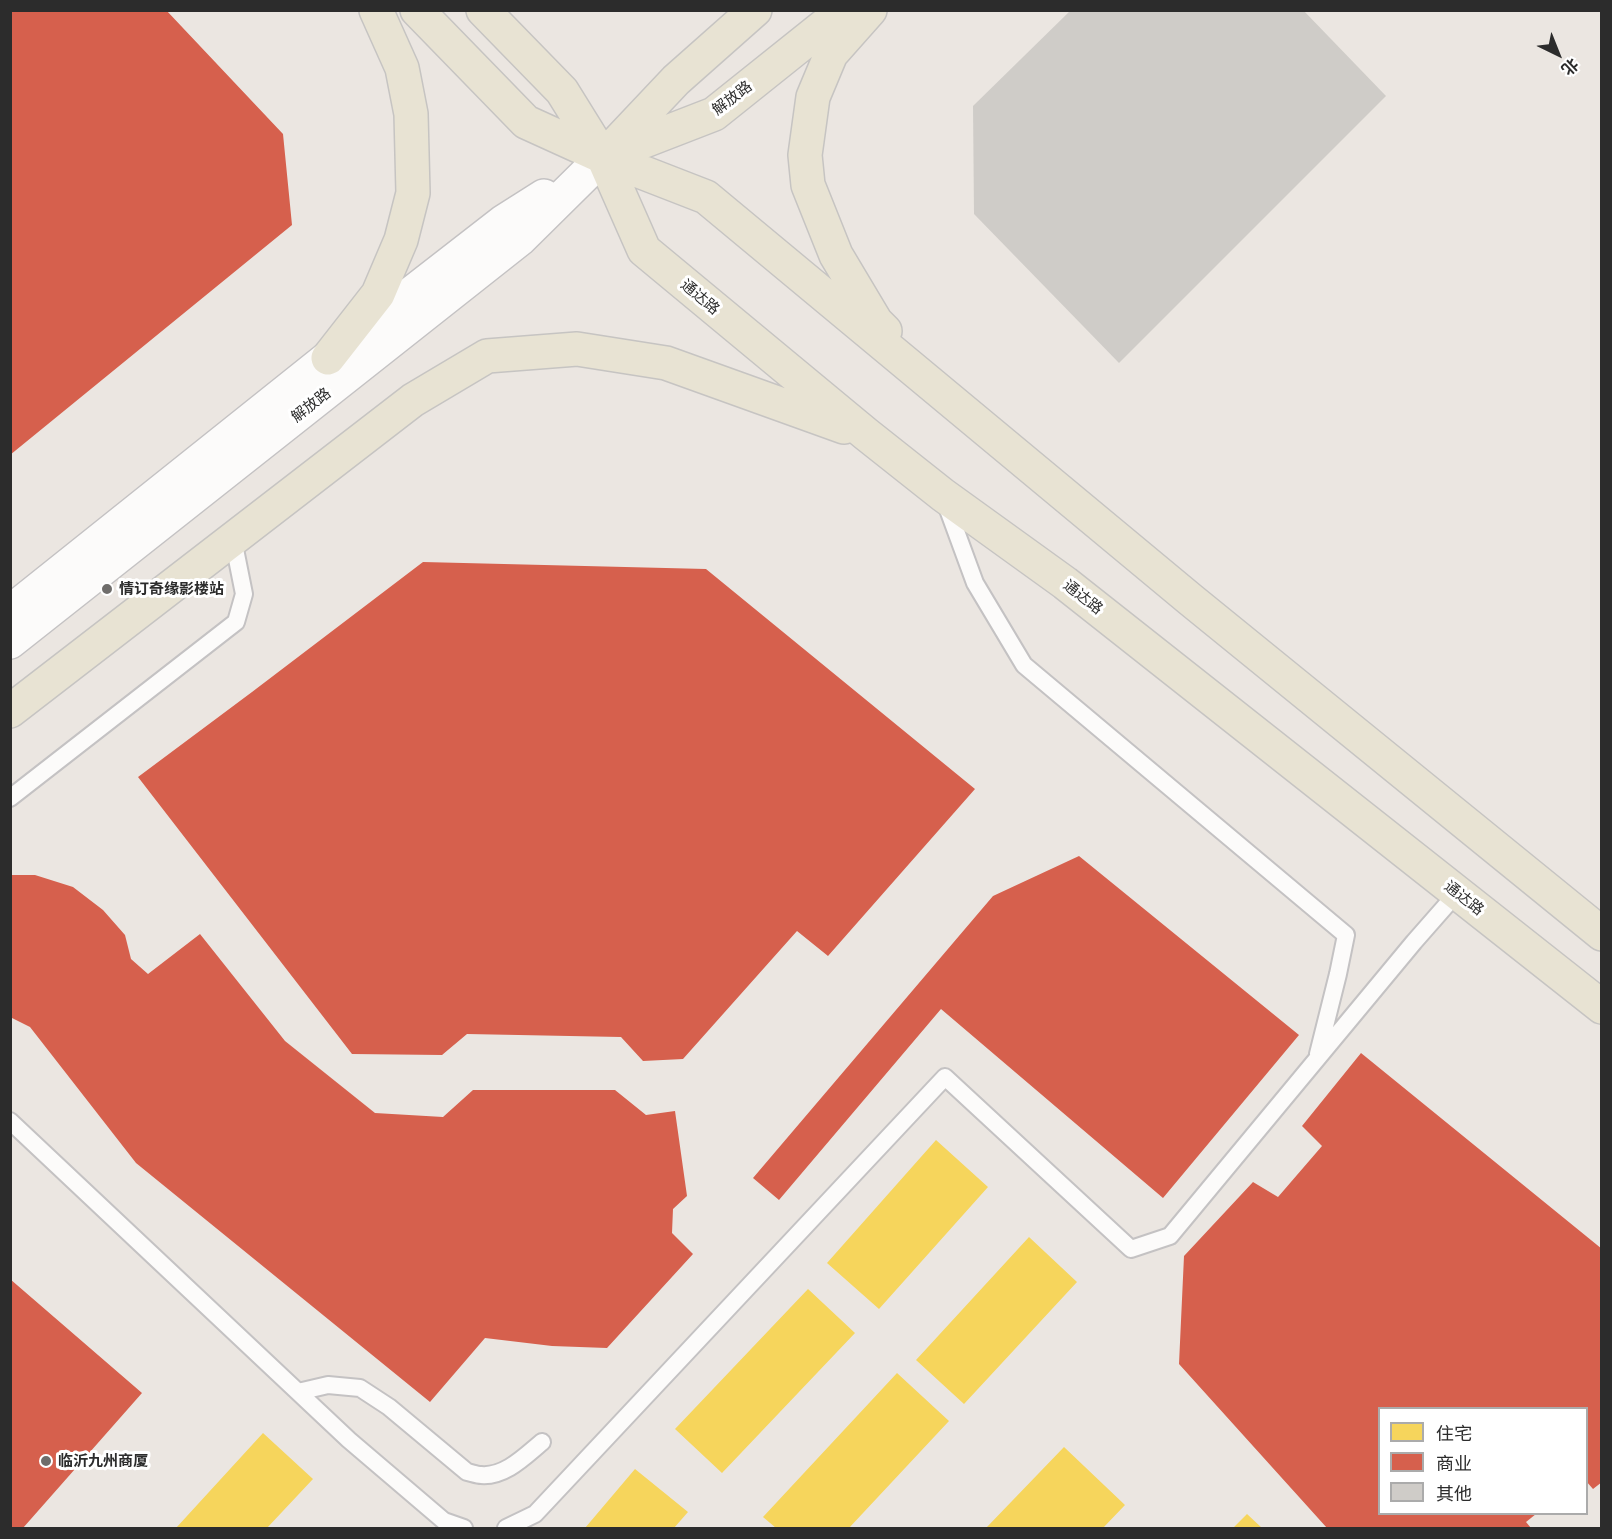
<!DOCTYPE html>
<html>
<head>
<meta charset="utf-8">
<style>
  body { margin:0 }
  #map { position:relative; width:1612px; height:1539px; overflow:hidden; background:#ebe6e1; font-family:Lato,"Noto Sans SC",sans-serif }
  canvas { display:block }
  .frame { position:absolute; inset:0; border:12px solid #2c2c2c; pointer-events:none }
  .legend { position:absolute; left:1378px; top:1407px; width:210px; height:108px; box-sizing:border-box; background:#fff; border:2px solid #ababab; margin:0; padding:8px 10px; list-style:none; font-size:18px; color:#2c2c2c }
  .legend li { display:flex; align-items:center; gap:12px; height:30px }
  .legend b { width:30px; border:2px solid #ababab }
  .north { position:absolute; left:1528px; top:24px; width:60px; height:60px; -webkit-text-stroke:4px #fff; paint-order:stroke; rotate:137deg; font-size:16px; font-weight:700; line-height:24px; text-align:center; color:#2c2c2c }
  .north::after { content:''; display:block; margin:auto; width:21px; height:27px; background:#2c2c2c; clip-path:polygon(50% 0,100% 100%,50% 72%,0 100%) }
</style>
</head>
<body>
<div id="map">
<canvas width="1612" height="1539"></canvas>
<div class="frame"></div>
<ul class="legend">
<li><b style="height:16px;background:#f6d55c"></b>住宅</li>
<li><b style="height:16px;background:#d6604d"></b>商业</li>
<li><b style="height:16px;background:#cfccc8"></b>其他</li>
</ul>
<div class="north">北</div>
</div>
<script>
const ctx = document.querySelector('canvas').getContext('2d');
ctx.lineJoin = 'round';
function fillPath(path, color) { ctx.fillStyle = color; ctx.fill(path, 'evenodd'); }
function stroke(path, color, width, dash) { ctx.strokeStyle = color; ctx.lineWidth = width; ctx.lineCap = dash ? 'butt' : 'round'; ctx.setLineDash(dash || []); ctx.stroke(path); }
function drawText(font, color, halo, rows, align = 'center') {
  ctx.font = font + ' Lato,"Noto Sans SC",sans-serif'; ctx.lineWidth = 6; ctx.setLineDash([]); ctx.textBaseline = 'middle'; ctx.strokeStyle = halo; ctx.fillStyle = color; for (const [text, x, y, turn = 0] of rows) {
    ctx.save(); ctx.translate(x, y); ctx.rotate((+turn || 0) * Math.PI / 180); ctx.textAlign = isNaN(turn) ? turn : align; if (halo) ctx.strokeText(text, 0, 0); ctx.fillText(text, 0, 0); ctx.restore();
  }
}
const homes = new Path2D(`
  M 936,1140 L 988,1187 L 879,1309 L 827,1263 Z
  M 1029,1237 L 1077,1282 L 964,1404 L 916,1360 Z
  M 808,1289 L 855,1333 L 722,1473 L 675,1429 Z
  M 897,1373 L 949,1421 L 849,1528 L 776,1528 L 763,1517 Z
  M 263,1433 L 313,1479 L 267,1528 L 176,1528 Z
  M 1064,1447 L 1125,1505 L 1103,1528 L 986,1528 Z
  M 635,1469 L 688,1512 L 674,1528 L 585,1528 Z
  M 1247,1514 L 1262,1528 L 1233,1528 Z`);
const shops = new Path2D(`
  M 10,10 L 166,10 L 283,134 L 292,225 L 10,455 Z
  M 423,562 L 706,569 L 975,789 L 828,956 L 797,931 L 683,1059 L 643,1061 L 621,1037 L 467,1034 L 442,1055 L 352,1054 L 138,777 L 252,692 Z
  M 1079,856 L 1299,1035 L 1163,1198 L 941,1009 L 779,1200 L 753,1178 L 993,896 Z
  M 10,875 L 35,875 L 73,887 L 103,910 L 125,935 L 131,959 L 148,974 L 200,934 L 285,1041 L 375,1113 L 443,1117 L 473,1090 L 615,1090 L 646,1115 L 675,1111 L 687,1196 L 673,1209 L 672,1233 L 693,1254 L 607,1348 L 552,1346 L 485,1338 L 430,1402 L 136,1163 L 30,1027 L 10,1017 Z
  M 1361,1053 L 1602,1249 L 1602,1482 L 1593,1489 L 1586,1481 L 1586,1408 L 1380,1408 L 1380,1514 L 1536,1514 L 1526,1522 L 1531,1528 L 1327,1528 L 1179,1364 L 1184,1256 L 1253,1182 L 1278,1197 L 1322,1146 L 1302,1126 Z
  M 10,1279 L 142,1393 L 23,1528 L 10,1528 Z`);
const building = new Path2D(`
  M 1071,10 L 1303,10 L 1386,96 L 1119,363 L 974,214 L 973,106 Z`);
const service = new Path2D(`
  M 946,504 L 975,583 L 1024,665 L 1346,935 L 1338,974 L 1318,1054
  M 10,798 L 236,622 L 244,594 L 233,539
  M 10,1121 L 349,1440 L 444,1521 L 464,1528
  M 298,1392 L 328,1385 L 360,1388 L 389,1407 L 467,1472 C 472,1473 477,1475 481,1475 C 505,1477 525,1456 542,1442
  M 506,1528 L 535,1514 L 945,1077 L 1131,1249 L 1170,1236 L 1414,942 L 1457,893`);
const secondary = new Path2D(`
  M 10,612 L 328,358 L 503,222 L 544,196
  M 10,642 L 520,239 L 603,157`);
const primary = new Path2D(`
  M 417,10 L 526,122 L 603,157 L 706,197 L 1191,600 L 1602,934
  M 483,10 L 562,91 L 603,157 L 644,250 L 866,434 L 943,495 L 1065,583 L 1602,1007
  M 870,10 L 831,54 L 813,97 L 805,155 L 808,185 L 836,255 L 876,322 L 885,331
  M 608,152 L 676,80 L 755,10
  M 603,157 L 714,114 L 844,10
  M 328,358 L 378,294 L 401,240 L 413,193 L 411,114 L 402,68 L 376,10
  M 10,711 L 413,400 L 487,356 L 577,349 L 666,363 L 844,427`);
const markers = [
  [107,589,6,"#6f6d6b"],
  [46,1461,6,"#6f6d6b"]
];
const streetNames = [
  ["解放路",732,98,-37],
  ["通达路",700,297,40],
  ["解放路",311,405,-38],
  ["通达路",1083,597,38],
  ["通达路",1464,898,38]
];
const poiNames = [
  ["情订奇缘影楼站",119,589],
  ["临沂九州商厦",58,1461]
];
fillPath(homes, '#f6d55c');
fillPath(shops, '#d6604d');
fillPath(building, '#cfccc8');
stroke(service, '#c4c2c3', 20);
stroke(secondary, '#c4c2c3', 36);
stroke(primary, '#c6c4c2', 36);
stroke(service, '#fcfbfa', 16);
stroke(secondary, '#fcfbfa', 33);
stroke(primary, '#e8e3d3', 33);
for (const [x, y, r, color] of markers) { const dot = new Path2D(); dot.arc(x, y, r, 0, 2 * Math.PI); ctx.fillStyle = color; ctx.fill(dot); stroke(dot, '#fff', 2); }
drawText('15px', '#2c2c2c', '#fff', streetNames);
drawText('bold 15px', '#2c2c2c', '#fff', poiNames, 'left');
</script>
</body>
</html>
